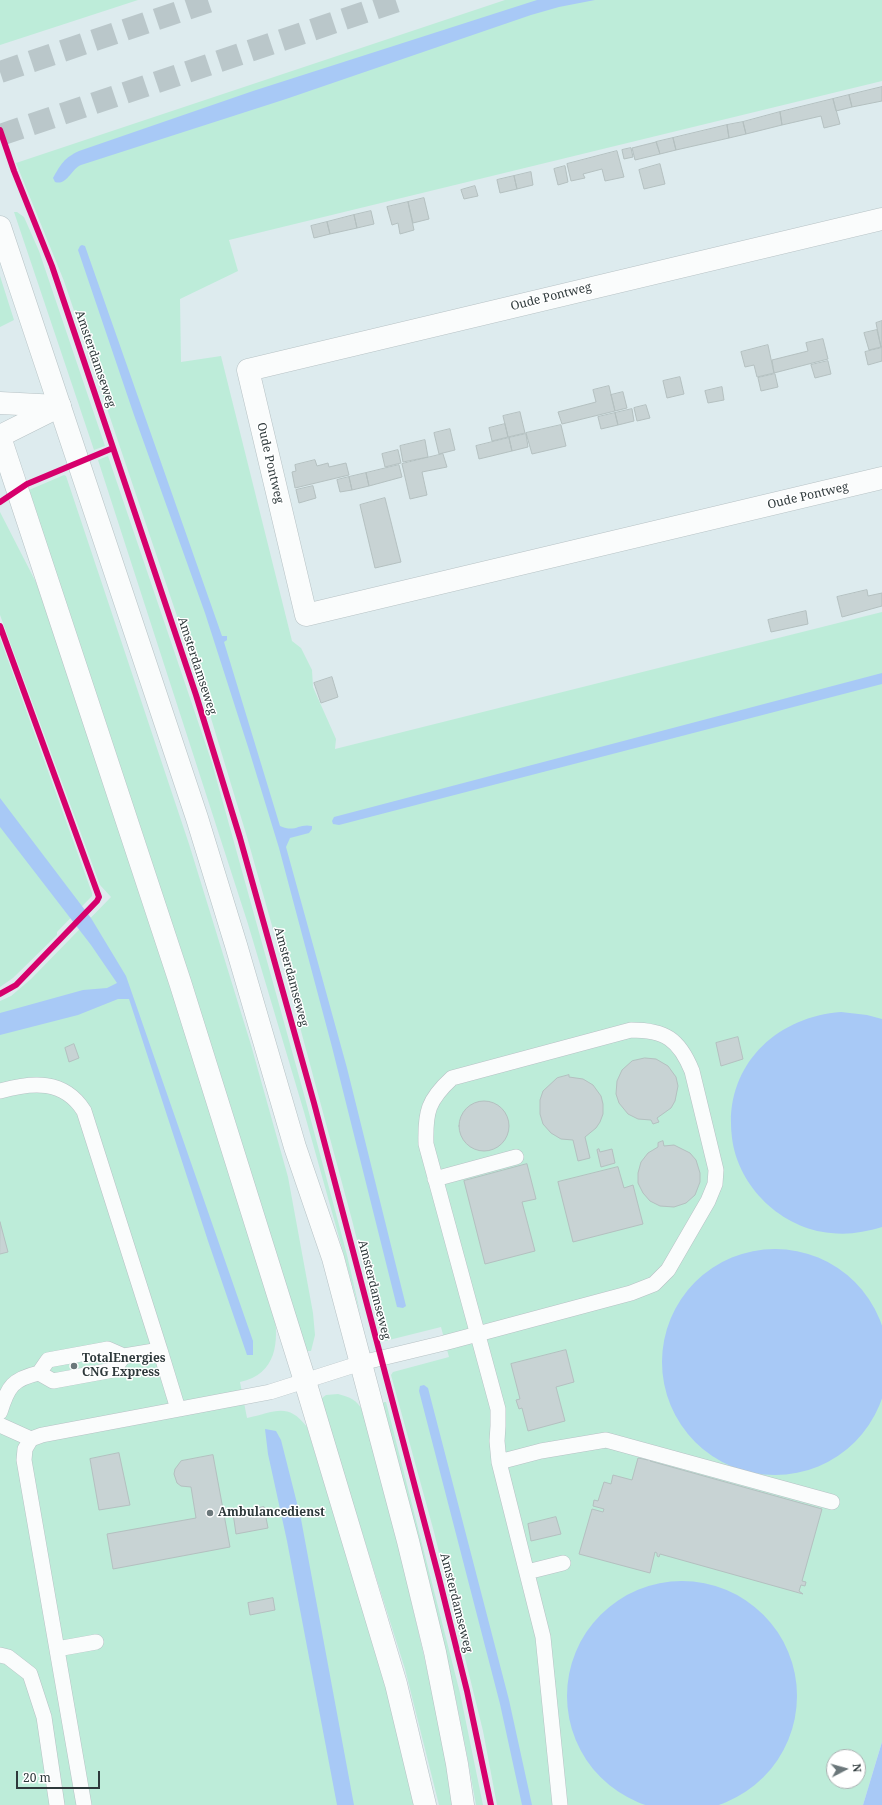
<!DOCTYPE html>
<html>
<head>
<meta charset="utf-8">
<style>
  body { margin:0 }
  #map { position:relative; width:882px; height:1805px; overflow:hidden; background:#ddebee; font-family:"Noto Serif",serif }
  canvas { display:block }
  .north { position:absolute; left:826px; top:1749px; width:40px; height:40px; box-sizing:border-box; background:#fff; border:1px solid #abb0b1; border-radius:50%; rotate:84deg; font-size:11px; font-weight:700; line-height:16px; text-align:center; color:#2e393b }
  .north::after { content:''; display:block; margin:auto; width:14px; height:18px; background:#6b777a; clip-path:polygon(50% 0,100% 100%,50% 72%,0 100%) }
  .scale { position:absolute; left:16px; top:1771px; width:84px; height:18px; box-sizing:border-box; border:2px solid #2e393b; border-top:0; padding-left:5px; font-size:12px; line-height:14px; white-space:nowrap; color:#2e393b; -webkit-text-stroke:3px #fff; paint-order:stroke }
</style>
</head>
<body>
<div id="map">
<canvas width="882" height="1805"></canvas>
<div class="north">N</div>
<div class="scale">20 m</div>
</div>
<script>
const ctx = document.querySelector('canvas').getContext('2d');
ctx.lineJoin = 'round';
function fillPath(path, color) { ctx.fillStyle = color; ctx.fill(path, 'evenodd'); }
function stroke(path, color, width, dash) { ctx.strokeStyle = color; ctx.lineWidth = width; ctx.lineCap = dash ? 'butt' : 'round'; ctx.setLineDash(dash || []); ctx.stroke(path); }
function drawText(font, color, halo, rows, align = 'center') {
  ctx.font = font + ' "Noto Serif",serif'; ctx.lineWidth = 3; ctx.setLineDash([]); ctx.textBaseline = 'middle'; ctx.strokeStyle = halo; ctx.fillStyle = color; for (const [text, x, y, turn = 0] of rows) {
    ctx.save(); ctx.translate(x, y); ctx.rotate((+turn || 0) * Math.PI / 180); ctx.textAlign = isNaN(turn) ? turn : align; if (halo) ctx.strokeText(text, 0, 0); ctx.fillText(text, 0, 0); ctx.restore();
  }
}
const green = new Path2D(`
  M 0,0 L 138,0 L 0,45 Z
  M 505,0 L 882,0 L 882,81 L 229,240 L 238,271 L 180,299 L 181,362 L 221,356 L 292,641 L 301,648 L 312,670 L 313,687 L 336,739 L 335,749 L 882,612 L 882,1742 L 863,1805 L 497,1805 L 483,1731 L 434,1532 L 391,1375 L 393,1372 L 449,1357 L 441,1327 L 385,1341 L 382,1339 L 352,1220 L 287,979 L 247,837 L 207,705 L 64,281 L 16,163 ZM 834,1757 L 858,1757 L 858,1781 L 834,1781 Z
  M 14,212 L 17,212 L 24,217 L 39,251 L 105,446 L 94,450 Z
  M 0,276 L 14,320 L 0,327 Z
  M 108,456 L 212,763 L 305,1098 L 347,1255 L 361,1316 L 304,1112 L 248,924 L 98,460 Z
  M 64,475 L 66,476 L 189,844 L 251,1045 L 288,1177 L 313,1313 L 315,1335 L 311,1351 L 305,1351 L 29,490 Z
  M 0,512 L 43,596 L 123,836 L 274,1311 C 279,1342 277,1374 240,1382 L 247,1418 C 274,1413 287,1401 307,1427 L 387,1686 L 416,1805 L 0,1805 L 0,1001 L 11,996 L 31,979 L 111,897 L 100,885 L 0,615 Z
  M 0,638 L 92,893 L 92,896 L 57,932 L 57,935 L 13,978 L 0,987 Z
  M 338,1394 C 350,1397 357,1400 363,1411 L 395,1531 L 432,1691 L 454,1805 L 439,1805 L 405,1669 L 321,1402 L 322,1398 L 326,1395 Z
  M 384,1402 L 386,1402 L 460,1693 L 483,1805 L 476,1805 C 453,1670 420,1537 382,1405 Z`);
const water = new Path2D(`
  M 537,0 L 595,0 L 559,7 L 531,15 L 286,99 L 81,165 C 71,169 67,186 55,182 L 53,178 C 61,164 64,158 79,151 L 253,91 Z
  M 82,245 L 85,246 L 222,636 L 227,636 L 227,640 L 224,642 L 280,826 C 296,833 298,823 312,826 L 312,829 L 309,833 L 290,838 L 286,847 L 347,1068 L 406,1306 L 403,1308 L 397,1307 L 332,1047 L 279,848 L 249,750 L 205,613 L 134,415 L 78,250 L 80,246 Z
  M 882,673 L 882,684 L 339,825 L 333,824 L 332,821 L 334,817 Z
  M 0,798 L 91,918 L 126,976 L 253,1341 L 253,1355 L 247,1355 L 208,1241 L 129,999 L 118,999 L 78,1015 L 0,1035 L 0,1013 L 83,990 L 107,988 L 117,983 L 91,945 L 0,827 Z
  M 841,1012 L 867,1015 L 882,1019 L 882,1227 C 865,1232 849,1235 831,1233 C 782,1229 738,1187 732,1138 C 723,1068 774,1017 841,1012 Z
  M662 1362a113 113 0 1 1 226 0a113 113 0 1 1-226 0Z
  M 424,1385 L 428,1388 L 509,1700 L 532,1805 L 522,1805 L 500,1704 L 419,1391 L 420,1386 Z
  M 265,1429 L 276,1431 L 281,1440 L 301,1519 L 354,1805 L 337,1805 L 287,1541 L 268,1454 Z
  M567 1696a115 115 0 1 1 230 0a115 115 0 1 1-230 0Z
  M 882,1742 L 882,1805 L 863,1805 Z`);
const building = new Path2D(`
  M 882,87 L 882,101 L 852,107 L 849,95 Z
  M 849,95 L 852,107 L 836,111 L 833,99 Z
  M 833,99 L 840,124 L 824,128 L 821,116 L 782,125 L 780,112 Z
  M 780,112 L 782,125 L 746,134 L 743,122 Z
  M 743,122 L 746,134 L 729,138 L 727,125 Z
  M 727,125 L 729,138 L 676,150 L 673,138 Z
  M 673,138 L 676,150 L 660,154 L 656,142 Z
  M 657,144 L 660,154 L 635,160 L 632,148 L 656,142 Z
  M 631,148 L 633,157 L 624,159 L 622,150 Z
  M 617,151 L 624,177 L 605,181 L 602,169 L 583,174 L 585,178 L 571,181 L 567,164 Z
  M 660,164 L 665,184 L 644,189 L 639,170 Z
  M 565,166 L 568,182 L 558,185 L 554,169 Z
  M 531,172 L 533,185 L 517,189 L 514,176 Z
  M 514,176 L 517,189 L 500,193 L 497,180 Z
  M 475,186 L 478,196 L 464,199 L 461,190 Z
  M 424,198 L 429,219 L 413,223 L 408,202 Z
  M 408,202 L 414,230 L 400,234 L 398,223 L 392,225 L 387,207 Z
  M 371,211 L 374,224 L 357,228 L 354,215 Z
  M 354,215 L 357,228 L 330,234 L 327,222 Z
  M 327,222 L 330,234 L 314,238 L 311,226 Z
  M 882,321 L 882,347 L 881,347 L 876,323 Z
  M 877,330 L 881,347 L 869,350 L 864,333 Z
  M 823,339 L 828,359 L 774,373 L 772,360 L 808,351 L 806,343 Z
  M 768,345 L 774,373 L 757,377 L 754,365 L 745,367 L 741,352 Z
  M 882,348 L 882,361 L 868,365 L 865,352 Z
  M 828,361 L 831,374 L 815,378 L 811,365 Z
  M 775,374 L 778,387 L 761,391 L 758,378 Z
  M 680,377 L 684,394 L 667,398 L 663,381 Z
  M 609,386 L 615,411 L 562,424 L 558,412 L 596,402 L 593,390 Z
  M 722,387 L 724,400 L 708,403 L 705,391 Z
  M 623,392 L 627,408 L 615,411 L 611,395 Z
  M 646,405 L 650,418 L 637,421 L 634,408 Z
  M 632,409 L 634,421 L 618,425 L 615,413 Z
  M 520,412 L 525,433 L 508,437 L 503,416 Z
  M 615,413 L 618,425 L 601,429 L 598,417 Z
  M 505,424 L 508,437 L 492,441 L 489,428 Z
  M 561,425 L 566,446 L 532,454 L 526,433 Z
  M 450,429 L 455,450 L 439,454 L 434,433 Z
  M 526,434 L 528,447 L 512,451 L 509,438 Z
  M 509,438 L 512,451 L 479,459 L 476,446 Z
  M 425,440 L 428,457 L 403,462 L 400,446 Z
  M 398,450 L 401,463 L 385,467 L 382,454 Z
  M 443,454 L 447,467 L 422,472 L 427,495 L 410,499 L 402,464 Z
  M 315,460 L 317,466 L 328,463 L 329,467 L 346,463 L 349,475 L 295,488 L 292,472 L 296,471 L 295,465 Z
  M 399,465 L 402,477 L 369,486 L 366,473 Z
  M 366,473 L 369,486 L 352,490 L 349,477 Z
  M 349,477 L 352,490 L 340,492 L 337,480 Z
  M 313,486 L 316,498 L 299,503 L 296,490 Z
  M 385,498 L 401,562 L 375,568 L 360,505 Z
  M 867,590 L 868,596 L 882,593 L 882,606 L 842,617 L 837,597 Z
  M 806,611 L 808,624 L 771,632 L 768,620 Z
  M 332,677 L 338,697 L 321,703 L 314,683 Z
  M 738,1037 L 743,1059 L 721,1066 L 716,1043 Z
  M 74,1044 L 79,1058 L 69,1062 L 65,1048 Z
  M 645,1058 L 656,1059 L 668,1066 L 676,1077 L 678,1086 L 675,1101 L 671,1108 L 657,1118 L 659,1122 L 653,1124 L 651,1120 L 638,1119 L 628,1114 L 619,1103 L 616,1094 L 617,1081 L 622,1070 L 632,1061 Z
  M 569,1075 L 569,1077 L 583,1079 L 593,1085 L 601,1096 L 603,1104 L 603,1114 L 600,1122 L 596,1128 L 585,1137 L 590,1158 L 578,1161 L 573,1140 L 561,1139 L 551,1133 L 543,1124 L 540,1114 L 540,1100 L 543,1091 L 557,1078 Z
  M459 1126a25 25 0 1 1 50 0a25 25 0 1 1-50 0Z
  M 663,1141 L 664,1146 L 674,1145 L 690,1153 L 696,1160 L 700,1173 L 700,1182 L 695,1195 L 686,1203 L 674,1207 L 660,1206 L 650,1201 L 643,1193 L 638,1183 L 638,1173 L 641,1162 L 648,1153 L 658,1147 L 658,1143 Z
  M 599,1149 L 600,1152 L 612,1149 L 615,1163 L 601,1167 L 597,1150 Z
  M 527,1164 L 536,1199 L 522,1202 L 535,1251 L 485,1264 L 464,1181 Z
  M 618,1167 L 624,1188 L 633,1185 L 643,1224 L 573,1242 L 558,1182 Z
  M 0,1222 L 8,1252 L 0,1254 Z
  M 566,1350 L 574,1382 L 556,1387 L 565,1421 L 528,1431 L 522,1408 L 519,1409 L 516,1400 L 520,1399 L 511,1364 Z
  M 119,1453 L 130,1505 L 99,1510 L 90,1459 Z
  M 213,1455 L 230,1547 L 113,1569 L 107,1534 L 196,1518 L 191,1487 L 181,1486 L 177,1483 L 174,1474 L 175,1469 L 181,1461 Z
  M 649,1457 L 651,1458 L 650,1461 L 822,1509 L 802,1581 L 806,1582 L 805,1586 L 801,1585 L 799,1591 L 803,1594 L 660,1554 L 659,1557 L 657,1556 L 657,1553 L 655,1552 L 650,1573 L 579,1554 L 592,1509 L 603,1512 L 604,1509 L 593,1506 L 594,1500 L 598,1501 L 604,1482 L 611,1484 L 613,1475 L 632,1480 L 638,1458 L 648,1460 Z
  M 264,1507 L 268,1528 L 236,1534 L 233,1513 Z
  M 556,1517 L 561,1534 L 531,1541 L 528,1524 Z
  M 273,1598 L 275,1610 L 250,1615 L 248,1603 Z`);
const highwayTunnel = new Path2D(`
  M 0,72 L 214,0
  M 0,135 L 401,0`);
const lane = new Path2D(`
  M 0,1091 C 32,1082 64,1079 84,1111 L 160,1350 L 124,1356 L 108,1349 L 48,1360 L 39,1373 C 13,1379 8,1386 0,1412
  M 435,1179 L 516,1157
  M 160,1350 L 178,1409
  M 39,1373 L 53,1381 L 113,1370 L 124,1356
  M 0,1425 L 31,1439 L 42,1435 L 270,1392 L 361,1363 L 444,1343 L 631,1293 L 654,1284 L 668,1270 L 708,1201 L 715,1184 L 716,1170 L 692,1071 C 679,1039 665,1030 631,1030 L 452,1078 C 428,1100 425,1112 426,1144 L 498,1409 L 498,1426 L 497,1441 L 499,1462 L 543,1637 L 560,1805
  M 31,1439 L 25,1449 L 24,1460 L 84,1805
  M 499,1462 L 541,1451 L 606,1440 L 832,1502
  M 527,1572 L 563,1563
  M 57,1649 L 96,1642
  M 0,1655 L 8,1657 L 30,1674 L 44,1717 L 57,1805`);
const street = new Path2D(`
  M 882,219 L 248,370 L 306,615 L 882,478`);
const primary = new Path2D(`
  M 0,227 L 197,818 L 236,945 L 295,1147 L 333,1258 L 408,1541 L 435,1652 L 457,1764 L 463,1805
  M 0,437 L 180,982 L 305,1381 L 396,1684 L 425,1805`);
const highway = new Path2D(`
  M 0,403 L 58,406
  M 0,436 L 60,406`);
const cycleway = new Path2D(`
  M 0,130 L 14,171 L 52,266 L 196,695 L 240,838 L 314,1103 L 439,1578 L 467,1691 L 491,1805
  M 0,502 L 27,484 L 113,448
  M 0,626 L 99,897 L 97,901 L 16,985 L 0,994`);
const markers = [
  [74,1366,4,"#6b777a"],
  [210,1513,4,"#6b777a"]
];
const streetNames = [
  ["Oude Pontweg",551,297,-14],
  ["Amsterdamseweg",95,359,71],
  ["Oude Pontweg",270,463,77],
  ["Oude Pontweg",808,496,-13],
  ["Amsterdamseweg",197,666,72],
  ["Amsterdamseweg",291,977,75],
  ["Amsterdamseweg",374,1290,76],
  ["Amsterdamseweg",456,1603,76]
];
const poiNames = [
  ["TotalEnergies",82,1359],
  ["CNG Express",82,1373],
  ["Ambulancedienst",218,1513]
];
fillPath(green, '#bdecd9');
fillPath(water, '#a8c9f6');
fillPath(building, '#c8d3d4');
stroke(building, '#b4c0c0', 1);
stroke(highwayTunnel, '#bac7ca', 22, [22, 11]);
stroke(lane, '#b7c2c5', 16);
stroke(street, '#b7c2c5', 23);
stroke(primary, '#b7c2c5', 23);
stroke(highway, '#b7c2c5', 23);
stroke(lane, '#fafcfc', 15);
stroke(street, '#fafcfc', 22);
stroke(primary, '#fafcfc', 22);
stroke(highway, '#fafcfc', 22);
stroke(cycleway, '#d6006c', 6);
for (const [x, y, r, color] of markers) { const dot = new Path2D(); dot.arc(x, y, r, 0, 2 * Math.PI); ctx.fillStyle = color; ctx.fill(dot); stroke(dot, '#fff', 1.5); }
drawText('12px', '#2e393b', '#fff', streetNames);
drawText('bold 12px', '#2e393b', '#fff', poiNames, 'left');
</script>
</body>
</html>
